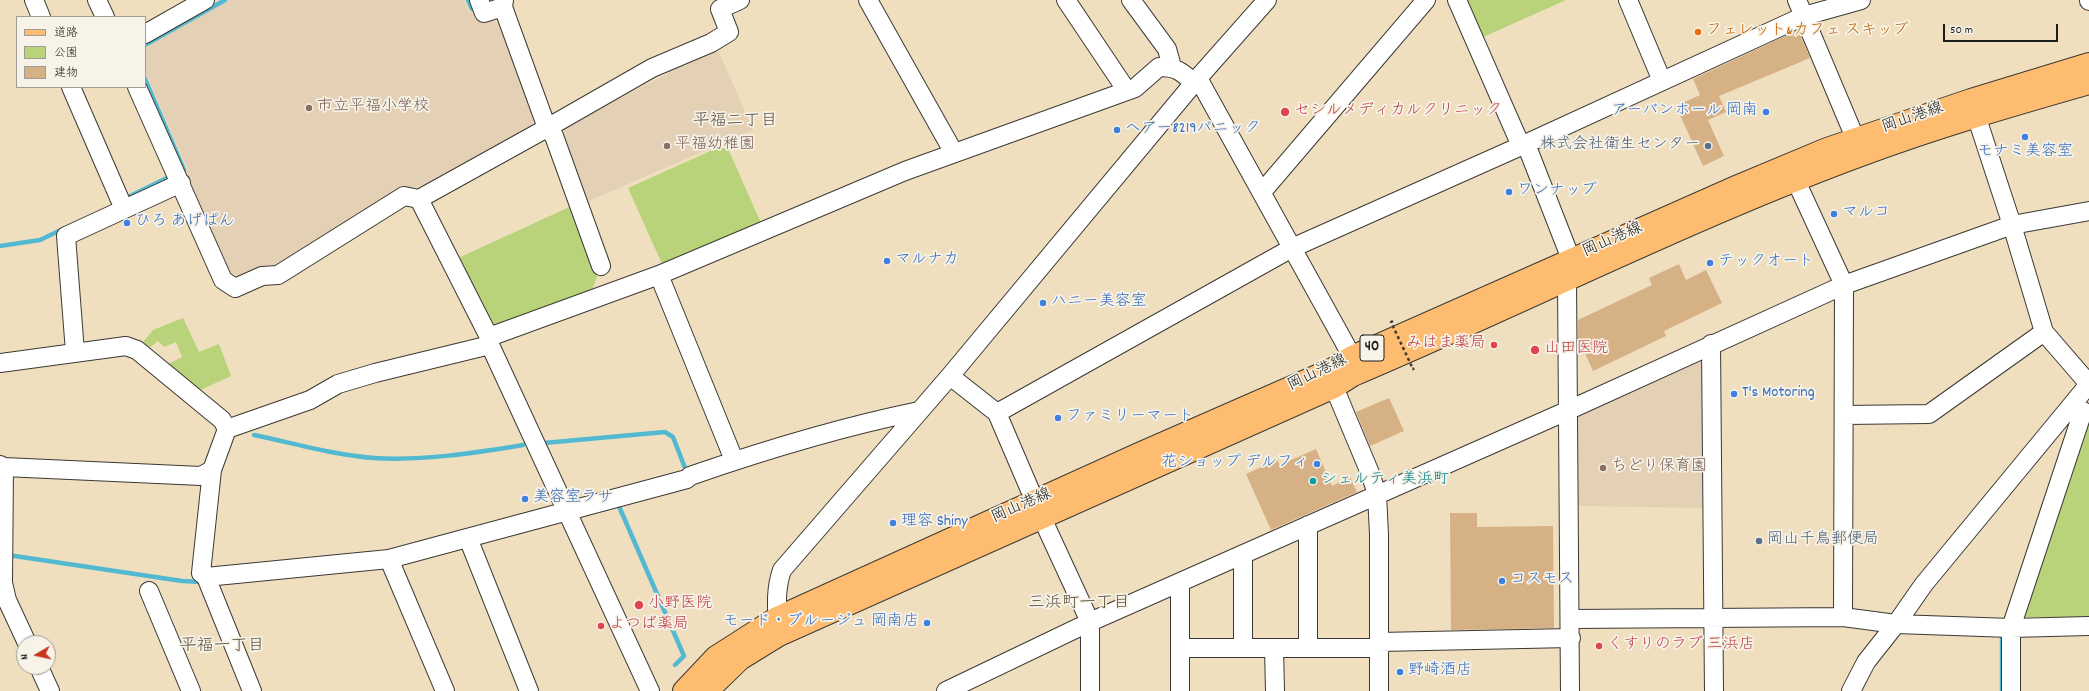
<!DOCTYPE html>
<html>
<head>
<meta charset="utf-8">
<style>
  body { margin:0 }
  #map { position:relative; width:2089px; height:691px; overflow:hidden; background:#efdfbf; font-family:Dekko,"Klee One",sans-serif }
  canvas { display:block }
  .legend { position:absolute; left:16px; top:16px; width:130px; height:72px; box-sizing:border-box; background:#f7f3e8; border:1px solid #9f9d96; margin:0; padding:5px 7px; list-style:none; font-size:12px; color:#1c1c1c }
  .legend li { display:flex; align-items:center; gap:8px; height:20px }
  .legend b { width:20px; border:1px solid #9f9d96 }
  .north { position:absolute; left:16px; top:635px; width:40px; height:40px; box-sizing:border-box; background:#f7f3e8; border:1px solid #9f9d96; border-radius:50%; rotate:261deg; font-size:11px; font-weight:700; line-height:16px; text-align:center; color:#1c1c1c }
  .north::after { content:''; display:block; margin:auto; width:14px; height:18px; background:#c8321e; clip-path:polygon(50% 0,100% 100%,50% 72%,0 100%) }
  .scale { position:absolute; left:1943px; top:24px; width:115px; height:18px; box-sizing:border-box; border:2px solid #1c1c1c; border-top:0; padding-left:5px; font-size:12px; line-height:14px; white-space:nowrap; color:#1c1c1c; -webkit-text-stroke:3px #f7f3e8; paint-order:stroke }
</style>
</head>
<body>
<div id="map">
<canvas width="2089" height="691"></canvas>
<ul class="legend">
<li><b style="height:5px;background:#febc70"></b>道路</li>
<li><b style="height:11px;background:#b8d379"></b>公園</li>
<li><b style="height:11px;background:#d7b186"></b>建物</li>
</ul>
<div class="north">N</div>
<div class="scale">50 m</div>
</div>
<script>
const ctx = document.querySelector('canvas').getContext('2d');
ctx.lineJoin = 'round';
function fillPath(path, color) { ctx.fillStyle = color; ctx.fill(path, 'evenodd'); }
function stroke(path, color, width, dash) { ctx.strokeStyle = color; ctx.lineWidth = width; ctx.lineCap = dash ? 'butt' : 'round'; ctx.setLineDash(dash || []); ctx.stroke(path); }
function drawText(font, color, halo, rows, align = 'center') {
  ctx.font = font + ' Dekko,"Klee One",sans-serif'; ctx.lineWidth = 3.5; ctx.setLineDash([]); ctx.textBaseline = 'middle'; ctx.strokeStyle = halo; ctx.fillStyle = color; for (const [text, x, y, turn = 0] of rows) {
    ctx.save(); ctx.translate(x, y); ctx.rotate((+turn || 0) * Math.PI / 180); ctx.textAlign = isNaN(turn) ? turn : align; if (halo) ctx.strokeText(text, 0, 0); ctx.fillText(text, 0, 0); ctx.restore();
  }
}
const built = new Path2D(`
  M 229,0 L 464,0 L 469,13 L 476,10 L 482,24 L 492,19 L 503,27 L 535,117 L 530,127 L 427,185 L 401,189 L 276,267 L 261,267 L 240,276 L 229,272 L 185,172 L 188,170 L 145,72 L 145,48 Z
  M 718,50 L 753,130 L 584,203 L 560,136 L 565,127 L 669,73 L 669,70 Z
  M 1705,356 L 1708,508 L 1577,506 L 1577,413 Z`);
const green = new Path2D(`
  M 1465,0 L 1566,0 L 1481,38 Z
  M 726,144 L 761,223 L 662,264 L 628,188 Z
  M 576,204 L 598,274 L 592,290 L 495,325 L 490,324 L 456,259 Z
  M 183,318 L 199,352 L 219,344 L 231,376 L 194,393 L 139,347 L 153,330 ZM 158,341 L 164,347 L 176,342 L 182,357 L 166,365 L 148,349 Z
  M 2089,421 L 2089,617 L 2023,617 Z`);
const stream = new Path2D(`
  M 468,0 L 472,9 L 478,6
  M 145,45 L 225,0
  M 145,79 L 184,170 L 180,172
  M 124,199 L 173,175
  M 0,246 L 40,240 L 63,229
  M 254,435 C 293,443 334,455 374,458 C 424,461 474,453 523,445
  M 544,443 L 665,432 L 673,437 L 687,473
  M 615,505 L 618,504 L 684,656 L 675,665
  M 8,555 L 182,581 L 202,582
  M 2002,691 L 2002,637`);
const building = new Path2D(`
  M 1798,30 L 1810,58 L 1719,96 L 1726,112 L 1708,120 L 1724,156 L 1703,166 L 1676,106 L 1700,95 L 1693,79 Z
  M 1679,264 L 1686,280 L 1706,270 L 1722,303 L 1664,331 L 1666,336 L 1593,371 L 1578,338 L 1578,320 L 1652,285 L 1649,278 Z
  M 1389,398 L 1404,431 L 1370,446 L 1356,412 Z
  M 1316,449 L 1332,486 L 1350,477 L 1357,492 L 1271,530 L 1246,474 L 1277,460 L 1280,465 Z
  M 1450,513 L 1477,513 L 1477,527 L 1553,526 L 1554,628 L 1451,630 Z`);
const minor = new Path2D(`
  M 34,0 L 41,17
  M 97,0 L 105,17
  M 479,0 L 484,13 L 503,7
  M 868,0 L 954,153
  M 1066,0 L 1127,91
  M 1131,0 L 1167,49 L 1172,67
  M 1457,0 L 1521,146
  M 1628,0 L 1662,81
  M 1797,0 L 1861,152
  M 2089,0 L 2089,1
  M 145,34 L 205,0
  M 1198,78 L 1343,340 L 1352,357 L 1353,369
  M 71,87 L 124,209
  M 137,87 L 223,280 L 235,288 L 262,276 L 278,275 L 404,196 L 419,199 L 547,128 L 503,7 L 504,0
  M 1972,103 L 2012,225 L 2044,332 L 2089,384
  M 1526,144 L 1576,272
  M 1790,168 L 1844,285 L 1843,617
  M 1262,192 L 1426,0
  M 419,199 L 489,337 L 490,345 L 650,691
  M 601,266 L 554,136 L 547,128 L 652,68 L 711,43 L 729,32 L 720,9 L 740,0
  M 1562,269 L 1567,280 L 1570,691
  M 659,275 L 734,460
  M 489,337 L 659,275 L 905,171 L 1135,88 L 1159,67 C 1176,67 1181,71 1194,83
  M 1711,344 L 1714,691
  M 75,352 L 66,236 L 181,183
  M 0,363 L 126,346 L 137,350 L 222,420 L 227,429
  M 1333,374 L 1334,387 L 1370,473 L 1377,494 L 1379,535 L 1379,691
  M 950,376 L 997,413 L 1042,518 L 1090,622 L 1090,691
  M 997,413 L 1292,248 L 1521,146 L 1804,16 L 1861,0
  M 1844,415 L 1929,414 L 2044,332
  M 0,465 L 4,467 L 201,476 L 212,470 L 227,429 L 310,400 L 338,384 L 375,373 L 490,345
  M 4,467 L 3,583 L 7,600 L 27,643
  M 212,470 L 201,573 L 206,577 L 252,691
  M 1308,525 L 1308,648
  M 468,538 L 529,691
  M 389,559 L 445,691
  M 206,577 L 389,559 L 687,479 L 690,476 C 765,450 841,427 919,411
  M 1180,582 L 1180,691
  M 149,591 L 191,691
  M 1571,619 L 1843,617 L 1896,624 L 2011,628 L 2089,626
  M 778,630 C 777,608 775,590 782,570 L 950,376 L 1198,78 L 1267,0
  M 1379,642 L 1571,638
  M 1180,648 L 1379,648
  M 1243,648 L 1243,554
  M 1274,648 L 1275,691
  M 39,667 L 50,691
  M 946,691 L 1090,622 L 1569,410 L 1844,285 L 2012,225 L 2089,211
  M 1851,691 L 1866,662 L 1896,624 L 1924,584 L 2089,384
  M 2011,691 L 2011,628 L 2083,411`);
const major = new Path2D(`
  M 684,691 L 716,657 L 777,618 L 1139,454 L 1333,369 L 1352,357 L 1736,187 L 1827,149 L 1971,100 L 2089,64
  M 707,691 L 740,659 L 779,635 L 1334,387 L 1353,375 C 1523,303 1688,219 1861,155 C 1936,127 2012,105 2089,83`);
const pathBridge = new Path2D(`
  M 1393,321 L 1391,322 L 1413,369 L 1414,368`);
const markers = [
  [1698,32,4,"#e8710a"],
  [309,108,4,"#8d6e63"],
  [1285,112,5,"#e0444e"],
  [1766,112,4,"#3f7fe0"],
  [1117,130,4,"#3f7fe0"],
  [2025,137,4,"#3f7fe0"],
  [667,146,4,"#8d6e63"],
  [1708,146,4,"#5c6f8a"],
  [1509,192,4,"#3f7fe0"],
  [1834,214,4,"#3f7fe0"],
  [127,223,4,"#3f7fe0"],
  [887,261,4,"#3f7fe0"],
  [1710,263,4,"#3f7fe0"],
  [1043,303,4,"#3f7fe0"],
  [1494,345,4,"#e0444e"],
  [1535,350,5,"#e0444e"],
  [1734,394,4,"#3f7fe0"],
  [1058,418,4,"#3f7fe0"],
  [1317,464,4,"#3f7fe0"],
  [1603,468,4,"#8d6e63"],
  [1313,481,4,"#0f9aa8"],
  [525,499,4,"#3f7fe0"],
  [893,523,4,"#3f7fe0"],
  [1759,541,4,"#5c6f8a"],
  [1502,581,4,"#3f7fe0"],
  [639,605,5,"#e0444e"],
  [927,623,4,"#3f7fe0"],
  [601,626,4,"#e0444e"],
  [1599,646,4,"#e0444e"],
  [1400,672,4,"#3f7fe0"]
];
const shields = [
  [1372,348,24]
];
const shieldNames = [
  ["40",1372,348]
];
const foodNames = [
  ["フェレット&カフェ スキップ",1706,32]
];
const educationNames = [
  ["市立平福小学校",317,108],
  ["平福幼稚園",675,146],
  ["ちどり保育園",1611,468]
];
const healthNames = [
  ["セシルメディカルクリニック",1294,112],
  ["みはま薬局",1486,345,"right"],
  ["山田医院",1544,350],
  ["小野医院",648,605],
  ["よつば薬局",609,626],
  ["くすりのラブ 三浜店",1607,646]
];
const shopNames = [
  ["アーバンホール 岡南",1758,112,"right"],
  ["ヘアー8219パニック",1125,130],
  ["モナミ美容室",2025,153,"center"],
  ["ワンナップ",1517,192],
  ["マルコ",1842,214],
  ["ひろ あげぱん",135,223],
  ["マルナカ",895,261],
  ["テックオート",1718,263],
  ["ハニー美容室",1051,303],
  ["T's Motoring",1742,394],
  ["ファミリーマート",1066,418],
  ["花ショップ デルフィ",1309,464,"right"],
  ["美容室ラサ",533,499],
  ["理容 Shiny",901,523],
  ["コスモス",1510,581],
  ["モード・ブルージュ 岡南店",919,623,"right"],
  ["野崎酒店",1408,672]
];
const streetNames = [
  ["岡山港線",1913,119,-19],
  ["岡山港線",1613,241,-24],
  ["岡山港線",1318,374,-26],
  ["岡山港線",1022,507,-24]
];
const serviceNames = [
  ["株式会社衛生センター",1700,146],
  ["岡山千鳥郵便局",1767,541,"left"]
];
const cultureNames = [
  ["シェルティ美浜町",1321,481]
];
const neighbourhoodNames = [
  ["平福二丁目",735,123],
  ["三浜町一丁目",1079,605],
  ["平福一丁目",222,648]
];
fillPath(built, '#e4d0b4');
fillPath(green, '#b8d379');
stroke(stream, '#53b9d1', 4.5);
fillPath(building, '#d7b186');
stroke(minor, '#3c3934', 20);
stroke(major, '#3c3934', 24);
stroke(minor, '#fff', 18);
stroke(major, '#febc70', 22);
stroke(pathBridge, '#3c3934', 2.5, [3, 3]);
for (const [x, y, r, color] of markers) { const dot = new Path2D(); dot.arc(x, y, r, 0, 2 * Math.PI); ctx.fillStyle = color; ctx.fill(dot); stroke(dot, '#f7f3e8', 1.5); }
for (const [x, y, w] of shields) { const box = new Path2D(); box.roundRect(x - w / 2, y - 13, w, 26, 3); ctx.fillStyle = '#f7f3e8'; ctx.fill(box); stroke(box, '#1c1c1c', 1); }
drawText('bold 15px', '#1c1c1c', null, shieldNames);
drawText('16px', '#c56008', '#f7f3e8', foodNames, 'left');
drawText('16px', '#785e54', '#f7f3e8', educationNames, 'left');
drawText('16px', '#be3a42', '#f7f3e8', healthNames, 'left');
drawText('16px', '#366cbe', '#f7f3e8', shopNames, 'left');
drawText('16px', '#1c1c1c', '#f7f3e8', streetNames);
drawText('16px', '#4e5e75', '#f7f3e8', serviceNames, 'right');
drawText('16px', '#0d838f', '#f7f3e8', cultureNames, 'left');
drawText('17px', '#5d5041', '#f7f3e8', neighbourhoodNames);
</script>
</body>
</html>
